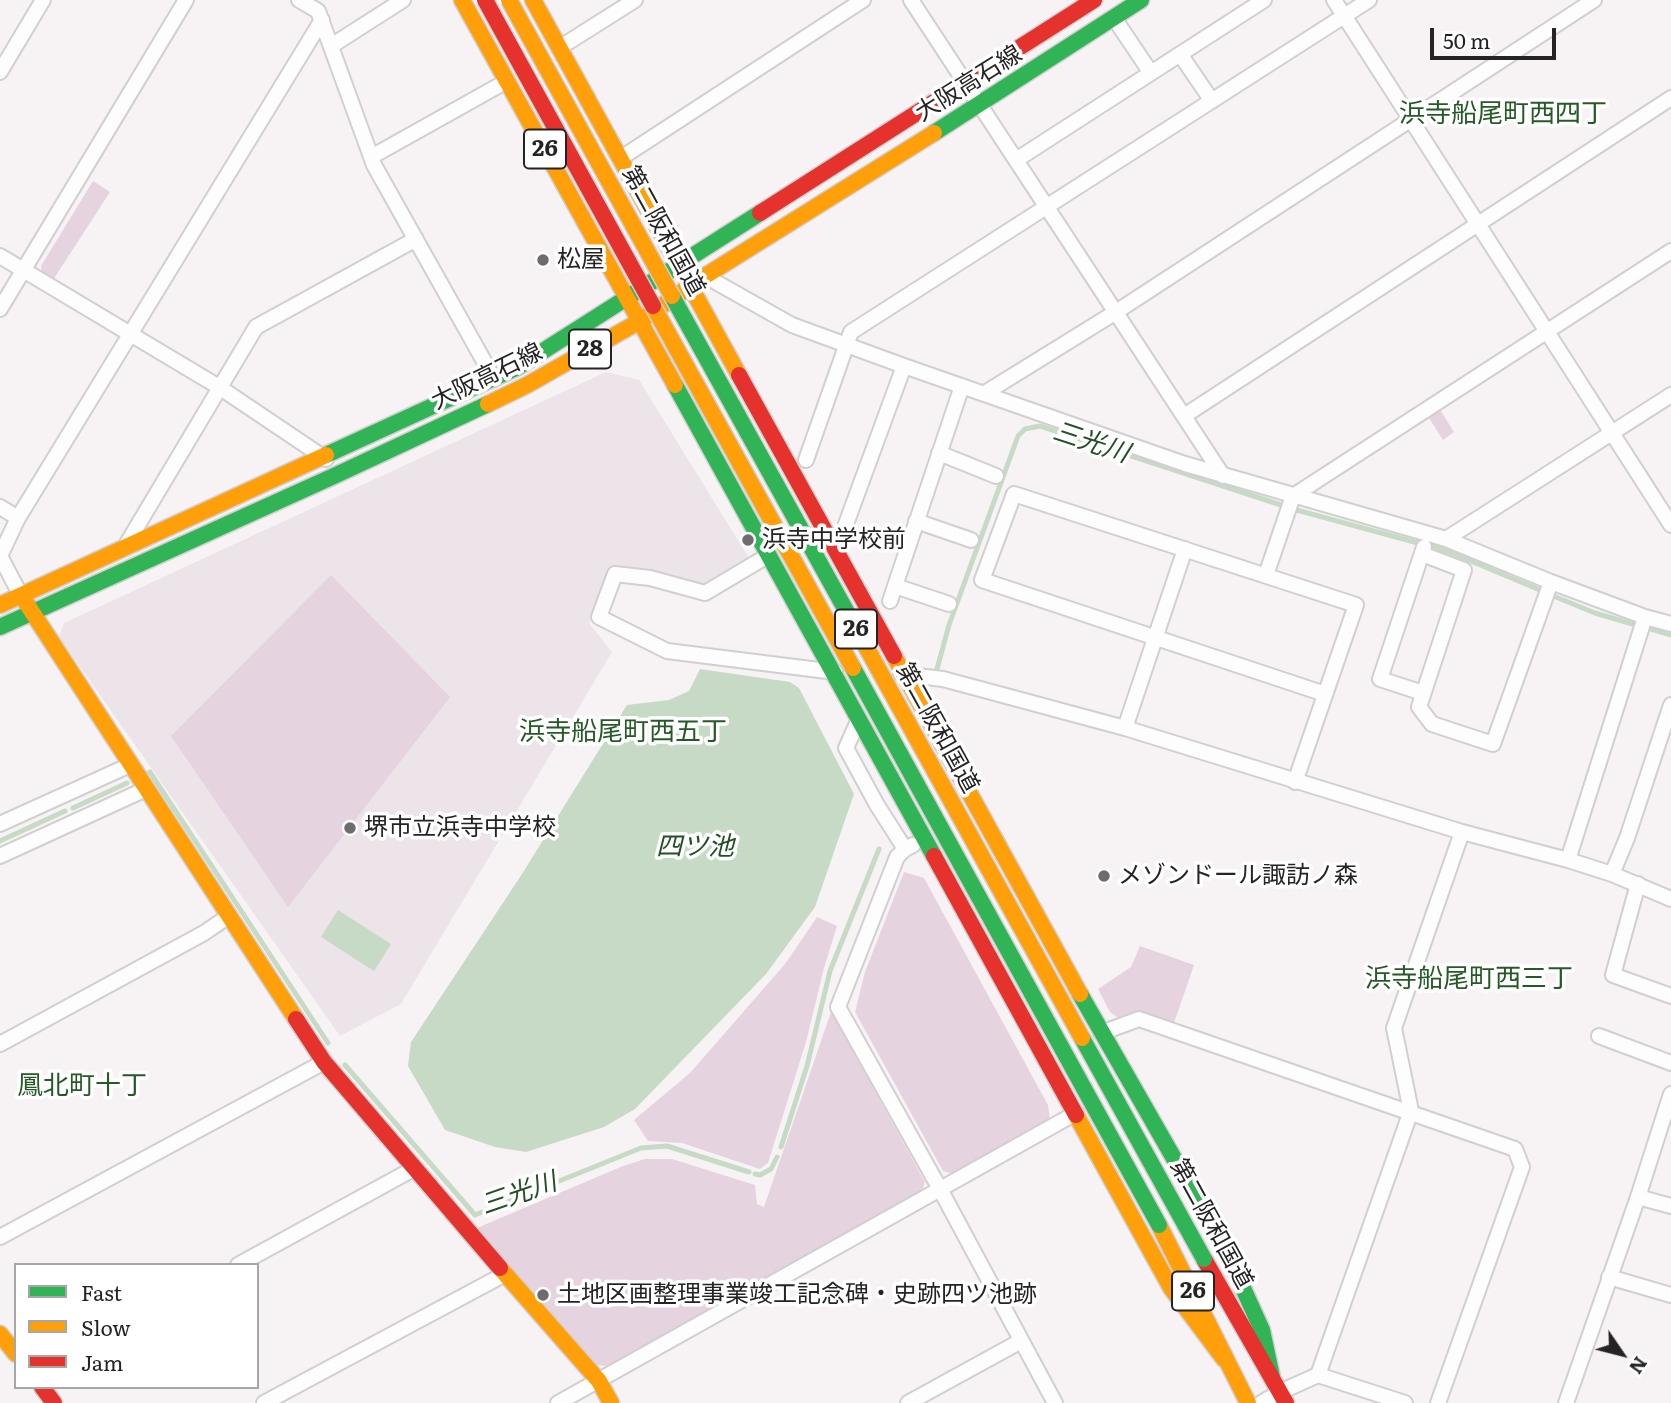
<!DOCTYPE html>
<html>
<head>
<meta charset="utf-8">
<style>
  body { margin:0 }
  #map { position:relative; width:1671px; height:1403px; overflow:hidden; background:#f7f3f5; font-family:Literata,serif }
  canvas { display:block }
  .legend { position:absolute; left:14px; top:1263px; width:245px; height:126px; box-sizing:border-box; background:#fff; border:2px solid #a8a7a7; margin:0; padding:9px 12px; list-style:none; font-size:21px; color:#252324 }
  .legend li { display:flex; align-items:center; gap:14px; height:35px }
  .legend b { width:35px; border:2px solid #a8a7a7 }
  .north { position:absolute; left:1587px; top:1319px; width:70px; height:70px; -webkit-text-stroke:5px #fff; paint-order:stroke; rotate:125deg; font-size:19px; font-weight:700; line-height:28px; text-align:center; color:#252324 }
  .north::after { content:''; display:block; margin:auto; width:24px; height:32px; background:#252324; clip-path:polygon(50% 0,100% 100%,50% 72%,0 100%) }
  .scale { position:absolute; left:1430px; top:28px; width:126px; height:32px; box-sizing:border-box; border:4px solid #252324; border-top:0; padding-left:9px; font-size:21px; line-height:24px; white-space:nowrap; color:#252324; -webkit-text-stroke:5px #fff; paint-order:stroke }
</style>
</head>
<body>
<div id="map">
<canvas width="1671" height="1403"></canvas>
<ul class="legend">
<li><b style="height:9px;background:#30b455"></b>Fast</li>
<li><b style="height:9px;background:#ff9f0a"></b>Slow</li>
<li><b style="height:9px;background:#e5322d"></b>Jam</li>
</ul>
<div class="north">N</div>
<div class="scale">50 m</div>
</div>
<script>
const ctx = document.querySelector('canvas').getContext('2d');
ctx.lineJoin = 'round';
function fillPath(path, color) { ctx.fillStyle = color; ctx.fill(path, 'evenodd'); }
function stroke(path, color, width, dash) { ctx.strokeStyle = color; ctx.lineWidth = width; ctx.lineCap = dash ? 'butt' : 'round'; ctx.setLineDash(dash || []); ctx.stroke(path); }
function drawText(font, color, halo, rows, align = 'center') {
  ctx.font = font + ' Literata,"Noto Sans JP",serif'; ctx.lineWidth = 7; ctx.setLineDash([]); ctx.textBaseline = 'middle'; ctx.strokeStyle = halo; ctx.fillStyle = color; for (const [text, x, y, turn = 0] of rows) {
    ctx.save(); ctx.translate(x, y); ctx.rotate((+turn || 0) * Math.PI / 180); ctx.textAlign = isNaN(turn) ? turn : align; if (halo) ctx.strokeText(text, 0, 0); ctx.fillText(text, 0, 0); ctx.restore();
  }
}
const built = new Path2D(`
  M 606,372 L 639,380 L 749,558 L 700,585 L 610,567 L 589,623 L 612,652 L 401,1004 L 340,1036 L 59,637 L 64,623 Z`);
const green = new Path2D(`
  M 93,181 L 110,192 L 53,280 L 42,274 L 41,266 Z
  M 1439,408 L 1454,432 L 1443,440 L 1427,415 Z
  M 331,575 L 450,697 L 288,907 L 171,736 Z
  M 904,872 L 924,878 L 1048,1105 L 1050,1121 L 954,1175 L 943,1171 L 855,1012 L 865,972 Z
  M 817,917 L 837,926 L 824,968 L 806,1042 L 768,1163 L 760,1169 L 682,1143 L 648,1141 L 634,1120 L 690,1073 L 785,964 Z
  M 1140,946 L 1194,965 L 1174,1023 L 1140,1012 L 1123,1021 L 1110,1012 L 1098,989 L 1131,967 Z
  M 831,1012 L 925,1182 L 922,1192 L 607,1366 L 597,1365 L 477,1228 L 623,1166 L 645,1159 L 672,1159 L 755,1185 L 757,1204 L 764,1207 Z`);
const water = new Path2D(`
  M 700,669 L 790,682 L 799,688 L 854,794 L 815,907 L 766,974 L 635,1109 L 604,1127 L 526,1152 L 495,1147 L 445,1130 L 408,1066 L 411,1042 L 522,874 L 627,705 L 669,700 L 689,691 Z
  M 338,910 L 391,944 L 374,971 L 321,937 Z`);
const stream = new Path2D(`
  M 1293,509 L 1418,543
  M 1430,546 L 1447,551 L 1540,590
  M 1551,595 L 1595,613 L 1636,625
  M 1648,628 L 1671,635
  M 937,669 L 949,625 L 1018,436 L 1025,429 L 1040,426 L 1281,505
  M 147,774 L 150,772 L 328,1043
  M 73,808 L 127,783
  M 0,841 L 65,811
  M 345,1065 L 475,1215 L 641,1148 L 667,1146 L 749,1172
  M 781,1147 L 807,1066 L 830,971 L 879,849
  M 755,1174 L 760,1175 L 771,1169 L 777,1157`);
const street = new Path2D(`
  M 299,0 L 318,11 L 374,165 L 494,379
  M 911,0 L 1223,476
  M 1334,0 L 1671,525
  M 1114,18 L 1151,73
  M 331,46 L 403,0
  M 559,48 L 635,0
  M 1180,54 L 1212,101
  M 0,72 L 43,0
  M 371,157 L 507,81
  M 621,158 L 863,0
  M 1016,160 L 1264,0
  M 0,256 L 219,387 L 326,459
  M 705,276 L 792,325 L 904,366 L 1185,464 L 1446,539 L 1551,582 L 1645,617 L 1671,624
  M 0,309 L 186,0
  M 985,393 L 1116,312 L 1594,0
  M 1184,416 L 1671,98
  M 939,453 L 996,476
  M 806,460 L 851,332 L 1369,0
  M 0,507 L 18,518
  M 916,521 L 971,540
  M 846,524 L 904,366
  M 1446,539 L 1671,395
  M 126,545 L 256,327 L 416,239
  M 1422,554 L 1464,570 L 1419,707 L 1432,724 L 1493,744 L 1551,582
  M 769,555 L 705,593 L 650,578 L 615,574 L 599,617 L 667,651 L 835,672
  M 0,556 L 18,518 L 322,20
  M 0,556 L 21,596
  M 1266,575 L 1293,496 L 1671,251
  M 895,586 L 949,604
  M 890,601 L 962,386
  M 901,674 L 943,679 L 1125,728 L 1462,832 L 1568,860 L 1612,874 L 1671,899
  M 1423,693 L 1380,679 L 1424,547
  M 859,719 L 846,748 L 877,805 L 905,849 L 913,845
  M 1125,728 L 1185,549
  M 1295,782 L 1356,605 L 1014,494 L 982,580 L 1325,694
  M 0,824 L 130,765
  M 905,849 L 897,857 L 838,1007 L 940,1189 L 1055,1403
  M 0,856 L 146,789
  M 1568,860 L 1645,617
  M 1612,874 L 1627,838 L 1671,705
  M 1638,884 L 1613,975 L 1671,996
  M 1101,1033 L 1139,1019 L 1515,1149 L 1522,1167 L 1438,1403
  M 1599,1036 L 1671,1063
  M 0,1044 L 204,933 L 229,916
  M 1638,1197 L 1671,1206
  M 0,1237 L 324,1062
  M 238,1265 L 415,1168
  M 1609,1277 L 1671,1295
  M 1318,1375 L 1405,1403
  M 264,1403 L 505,1274
  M 558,1403 L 1076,1113
  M 908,1403 L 1021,1341
  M 1261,1403 L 1280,1392 L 1318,1375 L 1411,1111 L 1394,1028 L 1462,832
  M 1566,1403 L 1638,1197 L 1671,1094`);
const fast = new Path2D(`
  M 934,133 L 1141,0
  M 675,385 L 934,856
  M 326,455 L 518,367 L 760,213
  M 0,627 L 334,476 L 488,404
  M 1080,994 L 1224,1246 L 1262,1330 L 1272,1377`);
const slow = new Path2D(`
  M 462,0 L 675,385
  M 533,0 L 739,375
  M 488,404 L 527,385 L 640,321 L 705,276 L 934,133
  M 23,598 L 296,1019
  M 0,605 L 326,455
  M 894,656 L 1080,994
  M 1076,1115 L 1171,1288 L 1224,1359
  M 1159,1225 L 1248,1403
  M 500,1268 L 599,1381 L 611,1403
  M 0,1334 L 16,1354`);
const jam = new Path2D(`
  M 760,213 L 1094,0
  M 739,375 L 894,656
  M 934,856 L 1076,1115
  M 296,1019 L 324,1062 L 500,1268
  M 1204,1259 L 1286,1403
  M 42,1387 L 54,1403`);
const fastBridge = new Path2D(`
  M 672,296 L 864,643
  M 853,668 L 1159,1225
  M 1082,1038 L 1204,1259`);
const slowBridge = new Path2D(`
  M 509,0 L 672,296
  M 653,306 L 853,668
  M 864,643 L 1082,1038`);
const jamBridge = new Path2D(`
  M 485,0 L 653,306`);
const markers = [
  [543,260,7,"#6e6c6d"],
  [748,540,7,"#6e6c6d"],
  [350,828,7,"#6e6c6d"],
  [1104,876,7,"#6e6c6d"],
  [543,1295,7,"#6e6c6d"]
];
const shields = [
  [545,149,42],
  [590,349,42],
  [856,629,42],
  [1193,1291,42]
];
const shieldNames = [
  ["26",545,149],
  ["28",590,349],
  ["26",856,629],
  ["26",1193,1291]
];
const streetNames = [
  ["大阪高石線",969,84,-32],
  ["第二阪和国道",663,231,61],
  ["大阪高石線",487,377,-26],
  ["第二阪和国道",937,728,61],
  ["第二阪和国道",1211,1224,61]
];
const poiNames = [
  ["松屋",557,260],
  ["浜寺中学校前",762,540],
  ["堺市立浜寺中学校",364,828],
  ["メゾンドール諏訪ノ森",1118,876],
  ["土地区画整理事業竣工記念碑・史跡四ツ池跡",557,1295]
];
const neighbourhoodNames = [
  ["浜寺船尾町西四丁",1503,114],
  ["浜寺船尾町西五丁",623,732],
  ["浜寺船尾町西三丁",1469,979],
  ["鳳北町十丁",82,1086]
];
const waterNames = [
  ["三光川",1091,443,18],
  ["四ツ池",695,847],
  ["三光川",519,1194,-19]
];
fillPath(built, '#ede4ea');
fillPath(green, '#e5d3df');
fillPath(water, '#c6dac5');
stroke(stream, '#c6dac5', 5);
stroke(street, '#d1cfd0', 18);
stroke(fast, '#d1cfd0', 19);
stroke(slow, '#d1cfd0', 19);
stroke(jam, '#d1cfd0', 19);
stroke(street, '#fefdfe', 14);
stroke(fast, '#30b455', 16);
stroke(slow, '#ff9f0a', 16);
stroke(jam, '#e5322d', 16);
stroke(fastBridge, '#d1cfd0', 19, []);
stroke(slowBridge, '#d1cfd0', 19, []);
stroke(jamBridge, '#d1cfd0', 19, []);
stroke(fastBridge, '#30b455', 16);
stroke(slowBridge, '#ff9f0a', 16);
stroke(jamBridge, '#e5322d', 16);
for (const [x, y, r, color] of markers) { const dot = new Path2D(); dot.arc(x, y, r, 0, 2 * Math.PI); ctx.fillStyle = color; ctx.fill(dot); stroke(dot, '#fff', 2.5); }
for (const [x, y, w] of shields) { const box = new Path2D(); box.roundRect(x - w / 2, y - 19.5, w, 39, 5); ctx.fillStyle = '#fff'; ctx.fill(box); stroke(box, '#252324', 2); }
drawText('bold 23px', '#252324', null, shieldNames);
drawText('24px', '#252324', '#fff', streetNames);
drawText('24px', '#252324', '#fff', poiNames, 'left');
drawText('26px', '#255a26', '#fff', neighbourhoodNames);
drawText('italic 26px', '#234f24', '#fff', waterNames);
</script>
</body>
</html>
